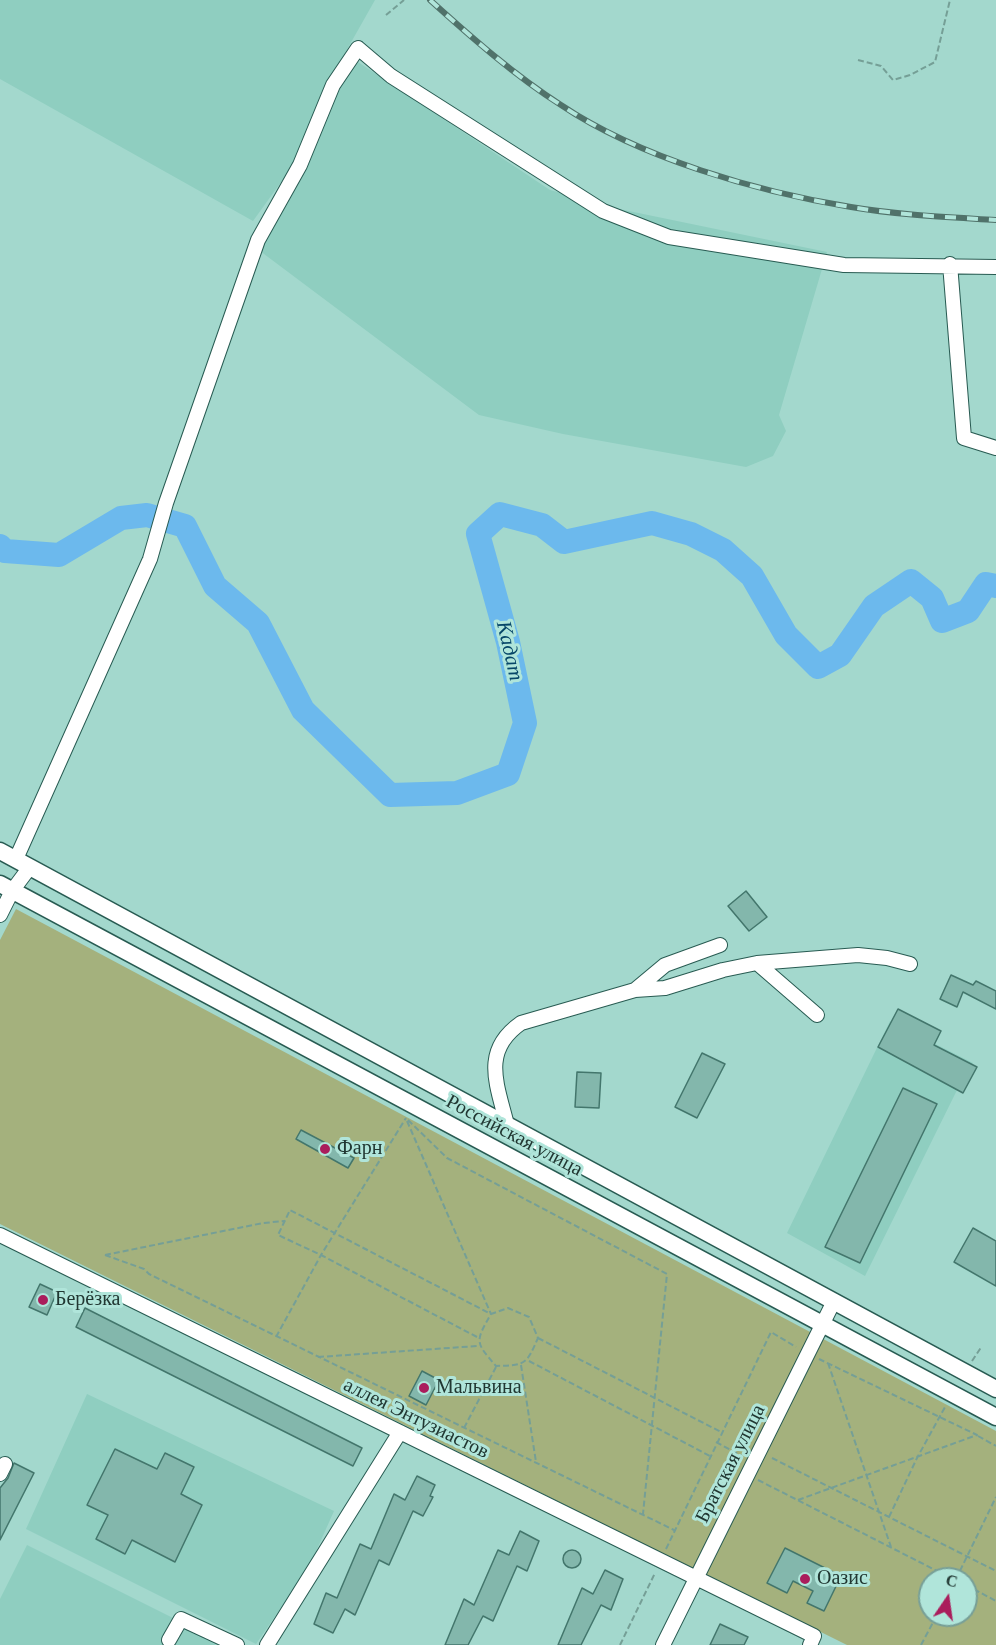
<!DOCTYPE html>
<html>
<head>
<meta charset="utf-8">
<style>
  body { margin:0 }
  #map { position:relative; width:996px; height:1645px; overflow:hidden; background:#a3d8cd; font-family:Georgia,serif }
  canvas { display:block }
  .north { position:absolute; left:918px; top:1567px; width:60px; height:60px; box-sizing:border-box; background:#b0e5da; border:2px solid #779f97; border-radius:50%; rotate:13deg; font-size:16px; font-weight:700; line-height:24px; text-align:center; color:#213732 }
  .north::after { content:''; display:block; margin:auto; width:21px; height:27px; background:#aa1d5c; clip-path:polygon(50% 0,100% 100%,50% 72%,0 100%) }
</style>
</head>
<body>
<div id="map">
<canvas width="996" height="1645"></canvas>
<div class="north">С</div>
</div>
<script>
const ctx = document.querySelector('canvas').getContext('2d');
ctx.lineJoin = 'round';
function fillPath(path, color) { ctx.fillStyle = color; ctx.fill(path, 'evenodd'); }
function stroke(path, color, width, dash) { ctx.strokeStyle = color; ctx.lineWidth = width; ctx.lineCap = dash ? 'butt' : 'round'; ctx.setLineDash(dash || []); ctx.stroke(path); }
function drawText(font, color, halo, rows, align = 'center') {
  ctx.font = font + ' Georgia,serif'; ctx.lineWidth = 6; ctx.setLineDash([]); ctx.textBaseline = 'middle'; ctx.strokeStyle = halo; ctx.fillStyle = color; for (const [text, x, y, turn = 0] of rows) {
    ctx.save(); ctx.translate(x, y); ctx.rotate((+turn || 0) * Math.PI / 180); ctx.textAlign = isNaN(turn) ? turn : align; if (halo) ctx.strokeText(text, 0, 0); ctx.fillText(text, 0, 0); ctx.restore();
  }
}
const built = new Path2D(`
  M 0,0 L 375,0 L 336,69 L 297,160 L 253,221 L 0,79 Z
  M 349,56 L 550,190 L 619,209 L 827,252 L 779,415 L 786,431 L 773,456 L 746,467 L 563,434 L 479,415 L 260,251 L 327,113 Z
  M 890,1021 L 973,1063 L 960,1084 L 865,1276 L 787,1233 Z
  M 87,1394 L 334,1511 L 309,1567 L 256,1644 L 26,1529 Z
  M 27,1545 L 227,1645 L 0,1645 L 0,1599 Z`);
const green = new Path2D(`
  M 16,909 L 996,1431 L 996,1645 L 847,1645 L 0,1224 L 0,940 ZM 930,1579 L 966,1579 L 966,1615 L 930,1615 Z`);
const river = new Path2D(`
  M 0,546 L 5,551 L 59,555 L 121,518 L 147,515 L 185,526 L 215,586 L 258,623 L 303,710 L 390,795 L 457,793 L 508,774 L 525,723 L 508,642 L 478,534 L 500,514 L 542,525 L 564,542 L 652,523 L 691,534 L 723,550 L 752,576 L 786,635 L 818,667 L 840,655 L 874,606 L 911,581 L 932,598 L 942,621 L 968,611 L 986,584 L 996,586`);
const building = new Path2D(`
  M 746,891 L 767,917 L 749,931 L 728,906 Z
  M 951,975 L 973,985 L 976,981 L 996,991 L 996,1009 L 963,992 L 957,1007 L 940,999 Z
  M 898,1009 L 941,1031 L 934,1045 L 977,1067 L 963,1093 L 878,1047 Z
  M 702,1053 L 725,1064 L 697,1118 L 675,1107 Z
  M 577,1072 L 601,1073 L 599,1108 L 575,1107 Z
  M 903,1088 L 937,1104 L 860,1263 L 825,1247 Z
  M 301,1130 L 354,1158 L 348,1168 L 296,1139 Z
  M 973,1228 L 996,1241 L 996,1286 L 954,1262 Z
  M 40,1284 L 57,1292 L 47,1315 L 29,1307 Z
  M 85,1308 L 362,1448 L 353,1466 L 76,1327 Z
  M 422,1371 L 439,1380 L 426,1405 L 409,1396 Z
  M 115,1449 L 157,1469 L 165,1453 L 194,1467 L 181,1494 L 202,1505 L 175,1562 L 132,1540 L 125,1554 L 96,1539 L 108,1515 L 87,1505 Z
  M 14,1463 L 34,1473 L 0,1540 L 0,1488 L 8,1478 Z
  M 417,1476 L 435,1485 L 430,1496 L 433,1497 L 423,1516 L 413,1511 L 389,1565 L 379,1560 L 355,1615 L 345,1609 L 333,1633 L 314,1624 L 326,1593 L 337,1598 L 360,1544 L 371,1549 L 394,1494 L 405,1500 Z
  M 520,1531 L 539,1541 L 527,1571 L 517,1566 L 493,1621 L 483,1616 L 468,1645 L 445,1645 L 464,1599 L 474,1605 L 498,1550 L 509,1555 Z
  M 785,1548 L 841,1576 L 824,1611 L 807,1603 L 813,1591 L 793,1581 L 787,1593 L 767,1583 Z
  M563 1559a9 9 0 1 1 18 0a9 9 0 1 1-18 0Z
  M 605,1570 L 623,1579 L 611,1610 L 601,1605 L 581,1645 L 558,1645 L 582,1588 L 593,1594 Z
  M 720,1624 L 748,1637 L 744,1645 L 710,1645 Z`);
const path = new Path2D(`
  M 386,15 L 404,0
  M 858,60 L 881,66 L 893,80 L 910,75 L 935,62 L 950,0
  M 408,1120 L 447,1158 L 667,1274 L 643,1514
  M 407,1121 L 491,1314
  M 105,1255 L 144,1269 L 149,1274 L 674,1530
  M 105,1255 L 263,1223 L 285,1221
  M 276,1337 L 321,1255 L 406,1118
  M 477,1337 L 321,1255 L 278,1235 L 290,1210 L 491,1314 L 508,1308 L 529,1317 L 538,1338 C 526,1365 526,1365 496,1366 C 475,1342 475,1342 491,1314
  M 538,1338 L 721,1432
  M 318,1357 L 477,1346
  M 529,1361 L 710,1456
  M 972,1361 L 982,1346
  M 828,1363 L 891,1547
  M 521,1365 L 536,1462
  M 464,1428 L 496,1367
  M 978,1436 L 996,1446
  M 716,1442 L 742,1456
  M 772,1458 L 996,1571
  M 758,1480 L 953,1579
  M 798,1500 L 977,1435 L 819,1359
  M 889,1517 L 917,1458 L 945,1407
  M 666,1549 L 771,1332 L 796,1347
  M 956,1579 L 996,1497
  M 966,1585 L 996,1601
  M 620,1645 L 655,1573
  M 921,1645 L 937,1615`);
const minor = new Path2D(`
  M 950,264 L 964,438 L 996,448
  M 16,859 L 150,559 L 166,503 L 258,240 L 300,165 L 333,85 L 358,48 L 391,76 L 603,211 L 669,237 L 844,265 L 996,267
  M 0,915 L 12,891 L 30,867
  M 757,963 L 817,1015
  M 635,990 L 665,965 L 720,945
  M 507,1125 C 497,1084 481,1051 521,1023 L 635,990 L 665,988 L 723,970 L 757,963 L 858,955 L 887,958 L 910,964
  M 0,1235 L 814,1636 L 810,1645
  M 0,1474 L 5,1464
  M 169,1640 L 181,1619 L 237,1645
  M 267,1645 L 400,1432
  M 663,1645 L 834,1301`);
const major = new Path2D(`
  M 0,851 L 996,1389
  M 0,884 L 996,1417`);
const rail = new Path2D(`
  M 430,0 C 471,37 514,75 561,105 C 640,158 758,192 851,207 C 898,215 948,217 996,220`);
const markers = [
  [325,1149,6,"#aa1d5c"],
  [43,1300,6,"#aa1d5c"],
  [424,1388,6,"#aa1d5c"],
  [805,1579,6,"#aa1d5c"]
];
const streetNames = [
  ["Российская улица",514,1136,28],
  ["аллея Энтузиастов",416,1419,26],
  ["Братская улица",731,1464,-63]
];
const poiNames = [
  ["Фарн",337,1149],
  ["Берёзка",55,1300],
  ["Мальвина",436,1388],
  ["Оазис",817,1579]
];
const waterNames = [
  ["Кадат",509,651,77]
];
fillPath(built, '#8fcec0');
fillPath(green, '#a4b17d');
stroke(river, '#6cb9ed', 24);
fillPath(building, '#83b7ac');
stroke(building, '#43766c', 1.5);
stroke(minor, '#285b52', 16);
stroke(major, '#285b52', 19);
stroke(path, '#759f96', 2, [6, 3]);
stroke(minor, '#fff', 14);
stroke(major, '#fff', 16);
stroke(rail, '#50726a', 6);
stroke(rail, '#b0e5da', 4, [11]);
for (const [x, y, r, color] of markers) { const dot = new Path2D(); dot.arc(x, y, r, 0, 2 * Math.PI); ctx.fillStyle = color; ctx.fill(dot); stroke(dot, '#b0e5da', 2); }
drawText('20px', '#213732', '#b0e5da', streetNames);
drawText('20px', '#213732', '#b0e5da', poiNames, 'left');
drawText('italic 21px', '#064668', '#b0e5da', waterNames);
</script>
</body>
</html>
